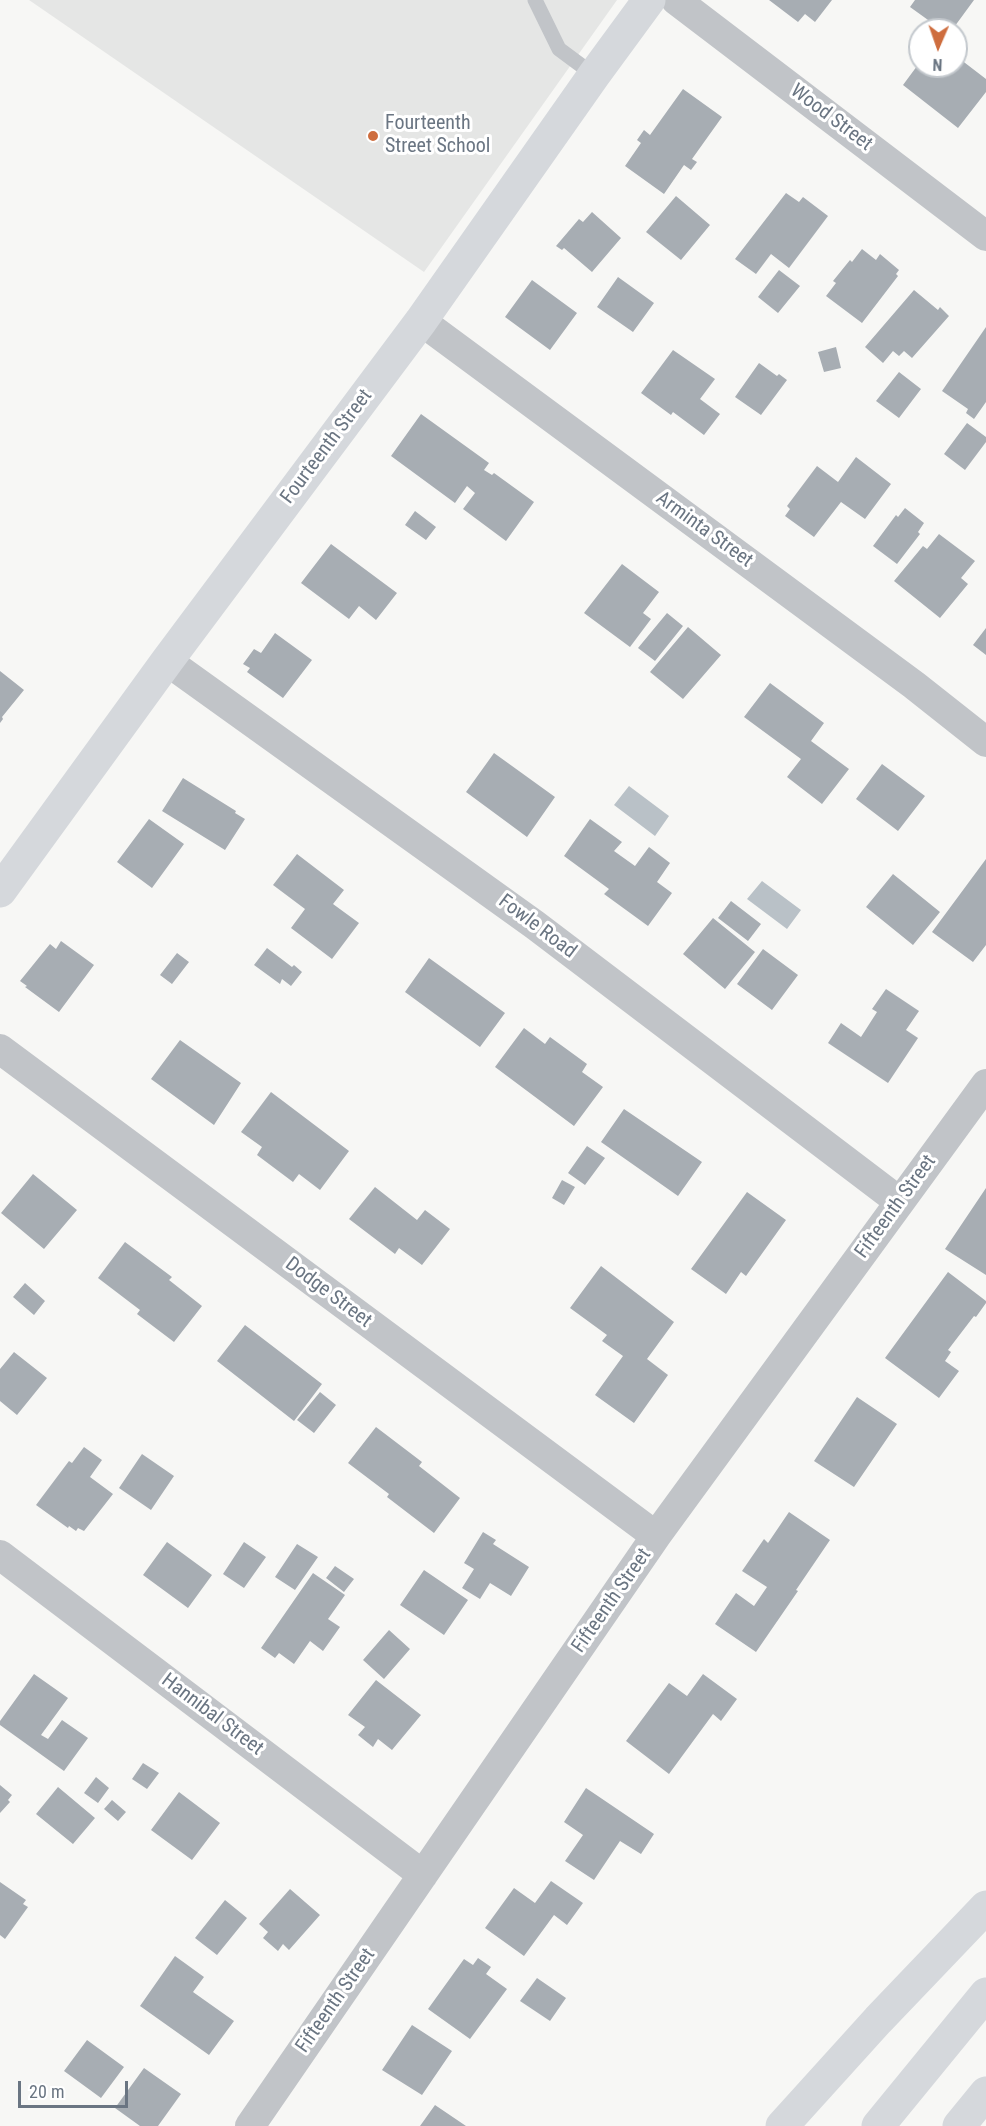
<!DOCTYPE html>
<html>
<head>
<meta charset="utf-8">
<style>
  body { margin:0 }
  #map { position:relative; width:986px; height:2126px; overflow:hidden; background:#f7f7f5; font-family:"Roboto Condensed",sans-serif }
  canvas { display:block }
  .north { position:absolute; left:908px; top:18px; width:60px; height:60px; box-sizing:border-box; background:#fff; border:2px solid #c3c8cd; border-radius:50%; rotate:182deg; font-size:16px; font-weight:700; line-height:24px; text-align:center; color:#6a7582 }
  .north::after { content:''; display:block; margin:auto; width:21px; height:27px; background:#ce6d3e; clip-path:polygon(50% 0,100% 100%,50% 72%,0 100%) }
  .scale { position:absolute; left:18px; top:2081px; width:110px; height:27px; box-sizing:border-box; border:3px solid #6a7582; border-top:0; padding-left:8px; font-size:18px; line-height:21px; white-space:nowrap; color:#6a7582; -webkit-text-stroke:4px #fff; paint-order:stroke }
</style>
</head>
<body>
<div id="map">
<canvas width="986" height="2126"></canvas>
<div class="north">N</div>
<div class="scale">20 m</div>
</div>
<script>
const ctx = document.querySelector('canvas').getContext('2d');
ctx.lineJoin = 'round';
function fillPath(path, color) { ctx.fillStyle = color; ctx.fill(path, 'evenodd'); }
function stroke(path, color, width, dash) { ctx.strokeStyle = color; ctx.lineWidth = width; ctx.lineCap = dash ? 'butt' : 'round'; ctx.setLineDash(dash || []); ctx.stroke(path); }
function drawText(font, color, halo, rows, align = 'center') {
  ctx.font = font + ' "Roboto Condensed",sans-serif'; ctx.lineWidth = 6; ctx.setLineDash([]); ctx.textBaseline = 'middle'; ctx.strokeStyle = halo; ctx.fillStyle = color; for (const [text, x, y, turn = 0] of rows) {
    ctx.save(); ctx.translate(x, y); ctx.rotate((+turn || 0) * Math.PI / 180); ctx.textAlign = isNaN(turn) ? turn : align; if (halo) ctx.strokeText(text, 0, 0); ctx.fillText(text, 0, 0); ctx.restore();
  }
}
const built = new Path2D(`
  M 29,0 L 617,0 L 424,272 Z`);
const water = new Path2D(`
  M 629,786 L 669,816 L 655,836 L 614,805 Z
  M 762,881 L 801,910 L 787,929 L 747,899 Z`);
const building = new Path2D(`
  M 769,0 L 832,0 L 815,22 L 805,14 L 798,22 Z
  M 915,0 L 974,0 L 952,30 L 942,30 L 910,7 Z
  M 956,56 L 986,79 L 986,92 L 958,128 L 903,85 L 920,62 L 920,66 L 956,66 Z
  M 683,89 L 722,117 L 692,159 L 697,162 L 691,170 L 684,165 L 664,194 L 625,166 L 641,143 L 637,140 L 644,130 L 650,135 Z
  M 786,193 L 799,202 L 803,197 L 828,216 L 789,268 L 771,254 L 756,274 L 735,259 Z
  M 676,196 L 710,225 L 681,260 L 646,232 Z
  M 592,212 L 621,238 L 592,272 L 564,248 L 562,250 L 556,246 L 579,219 L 583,222 Z
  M 862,249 L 876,260 L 880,254 L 899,270 L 896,274 L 898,276 L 862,323 L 826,296 L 836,283 L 833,281 L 850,260 L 852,262 Z
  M 779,270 L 800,286 L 778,313 L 758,297 Z
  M 618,277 L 654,303 L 633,332 L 597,307 Z
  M 532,280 L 577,313 L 550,350 L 505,317 Z
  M 914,290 L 938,310 L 940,307 L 949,316 L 912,358 L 904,351 L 899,356 L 893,351 L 883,363 L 865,347 Z
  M 986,327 L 986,402 L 974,419 L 966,413 L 968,409 L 942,391 Z
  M 836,347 L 841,368 L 824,372 L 818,352 Z
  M 673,350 L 715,379 L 700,399 L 720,414 L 704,435 L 673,412 L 671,415 L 641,393 Z
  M 759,363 L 777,376 L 779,374 L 787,380 L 761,415 L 735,397 Z
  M 899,372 L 921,389 L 899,418 L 876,401 Z
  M 421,414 L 489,463 L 484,470 L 492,475 L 494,473 L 534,502 L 506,541 L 463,509 L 475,493 L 467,486 L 455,503 L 391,456 Z
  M 967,423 L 986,437 L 986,442 L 965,470 L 944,454 Z
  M 856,457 L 891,484 L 865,519 L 841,502 L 814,537 L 785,516 L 790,509 L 787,506 L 817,466 L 838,482 Z
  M 905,508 L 924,523 L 918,532 L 920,534 L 897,564 L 873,546 L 896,515 L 898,517 Z
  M 415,511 L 436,527 L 426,540 L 405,525 Z
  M 939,534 L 975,561 L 961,578 L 968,584 L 940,618 L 894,581 L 923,546 L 927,549 Z
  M 331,544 L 397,593 L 376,620 L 359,606 L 349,619 L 301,583 Z
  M 622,564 L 659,592 L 643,613 L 651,619 L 630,647 L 584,613 Z
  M 667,613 L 683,626 L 655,661 L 638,648 Z
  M 688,627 L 721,655 L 683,699 L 650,672 Z
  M 986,628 L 986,655 L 973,645 Z
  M 275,633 L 312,660 L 283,698 L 247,672 L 250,668 L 243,664 L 254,649 L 261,653 Z
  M 0,671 L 24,690 L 2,717 L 3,719 L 0,723 Z
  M 770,683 L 824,723 L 811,741 L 849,769 L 822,804 L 787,777 L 801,759 L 744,717 Z
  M 494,753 L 555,797 L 527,837 L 466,792 Z
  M 882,764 L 925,796 L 898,831 L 856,799 Z
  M 183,778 L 236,811 L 235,813 L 245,819 L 225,850 L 162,811 Z
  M 149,819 L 184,844 L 152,888 L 117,862 Z
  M 590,819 L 622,842 L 614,851 L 635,866 L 649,847 L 670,863 L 657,882 L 672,893 L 648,926 L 604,894 L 609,889 L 564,856 Z
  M 297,854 L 344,890 L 333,904 L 359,923 L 332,959 L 291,928 L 305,909 L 273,885 Z
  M 986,859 L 986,945 L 973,962 L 932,932 Z
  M 893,874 L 940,912 L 913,945 L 866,907 Z
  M 731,901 L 761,924 L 748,941 L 718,918 Z
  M 713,918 L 755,952 L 725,989 L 683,954 Z
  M 61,941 L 94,965 L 59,1012 L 25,987 L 27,986 L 20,981 L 50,944 L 56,949 Z
  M 267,948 L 292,967 L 294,965 L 302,972 L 291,986 L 282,979 L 280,984 L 254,965 Z
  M 763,949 L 798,975 L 772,1010 L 737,984 Z
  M 177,953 L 189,962 L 172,984 L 160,975 Z
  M 429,958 L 505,1013 L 480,1047 L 405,992 Z
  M 886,989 L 919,1011 L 906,1030 L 918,1038 L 888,1083 L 828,1043 L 841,1023 L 861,1037 L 877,1012 L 872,1009 Z
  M 524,1028 L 545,1044 L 550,1037 L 587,1064 L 582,1072 L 603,1087 L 574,1126 L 495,1067 Z
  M 180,1040 L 241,1083 L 214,1125 L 151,1079 Z
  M 271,1092 L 349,1151 L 320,1190 L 299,1174 L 293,1182 L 257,1155 L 262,1147 L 241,1132 Z
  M 624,1109 L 702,1162 L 678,1196 L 601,1142 Z
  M 587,1146 L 605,1158 L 585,1185 L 568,1173 Z
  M 33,1174 L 77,1210 L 44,1249 L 1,1213 Z
  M 562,1180 L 575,1187 L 564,1205 L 552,1198 Z
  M 375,1187 L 417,1220 L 425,1210 L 450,1229 L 422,1265 L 399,1248 L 395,1254 L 349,1219 Z
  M 986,1188 L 986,1275 L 945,1249 Z
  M 747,1192 L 786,1220 L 746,1276 L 741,1272 L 726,1294 L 691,1269 Z
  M 125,1242 L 172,1277 L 169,1280 L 202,1306 L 174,1342 L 137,1314 L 140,1310 L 98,1278 Z
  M 601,1266 L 674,1322 L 647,1359 L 668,1375 L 634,1423 L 595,1395 L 623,1356 L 602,1341 L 607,1335 L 570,1308 Z
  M 948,1272 L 986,1301 L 986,1303 L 976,1317 L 974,1316 L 948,1350 L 951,1352 L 945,1361 L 959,1371 L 939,1398 L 885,1358 Z
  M 25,1283 L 45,1301 L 34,1315 L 13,1297 Z
  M 245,1325 L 322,1384 L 294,1421 L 217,1361 Z
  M 14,1352 L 47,1378 L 17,1415 L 0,1401 L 0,1369 Z
  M 320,1392 L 336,1405 L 314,1433 L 297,1420 Z
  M 857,1397 L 897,1424 L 854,1487 L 814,1461 Z
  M 376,1427 L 422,1462 L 419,1466 L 460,1498 L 434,1533 L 387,1497 L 389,1494 L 348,1463 Z
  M 84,1447 L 102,1460 L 90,1477 L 113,1494 L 84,1531 L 78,1528 L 76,1531 L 69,1526 L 68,1528 L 36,1505 L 69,1461 L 72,1463 Z
  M 142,1454 L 174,1476 L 151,1510 L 119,1488 Z
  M 789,1512 L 830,1540 L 796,1590 L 798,1591 L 756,1652 L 715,1624 L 736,1593 L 754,1606 L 767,1587 L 742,1571 L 764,1539 L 768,1543 Z
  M 483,1532 L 496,1540 L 493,1544 L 529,1567 L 511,1596 L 490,1583 L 480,1599 L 462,1588 L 474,1569 L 464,1563 Z
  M 167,1542 L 212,1575 L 188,1608 L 143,1575 Z
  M 244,1542 L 266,1557 L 244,1588 L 223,1574 Z
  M 297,1544 L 318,1557 L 295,1590 L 275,1577 Z
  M 335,1566 L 354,1579 L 344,1592 L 326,1578 Z
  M 424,1570 L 468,1600 L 444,1635 L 400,1605 Z
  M 313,1573 L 345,1595 L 328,1619 L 340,1627 L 323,1651 L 310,1641 L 294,1664 L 279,1653 L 275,1658 L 261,1648 Z
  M 389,1630 L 410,1649 L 384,1679 L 363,1660 Z
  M 34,1674 L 68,1698 L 41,1735 L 48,1739 L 62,1720 L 88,1738 L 64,1771 L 0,1725 L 0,1721 Z
  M 703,1674 L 737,1699 L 721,1721 L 713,1714 L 669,1774 L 626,1741 L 669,1683 L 687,1696 Z
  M 376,1680 L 421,1715 L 392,1750 L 378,1739 L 373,1747 L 358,1735 L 365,1727 L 348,1715 Z
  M 143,1763 L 159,1773 L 147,1789 L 132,1779 Z
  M 96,1777 L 109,1788 L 98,1803 L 84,1793 Z
  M 0,1785 L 12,1795 L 8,1800 L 10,1802 L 0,1813 Z
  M 58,1787 L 95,1818 L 73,1844 L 36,1814 Z
  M 586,1788 L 654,1834 L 641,1854 L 620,1841 L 594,1880 L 565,1861 L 583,1835 L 564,1822 Z
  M 179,1792 L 220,1823 L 192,1860 L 151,1830 Z
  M 112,1800 L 126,1812 L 118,1821 L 104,1809 Z
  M 551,1881 L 583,1903 L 567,1925 L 554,1915 L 524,1956 L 485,1928 L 514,1888 L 535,1903 Z
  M 0,1882 L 26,1900 L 23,1904 L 28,1907 L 5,1939 L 0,1935 Z
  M 290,1889 L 320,1915 L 289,1950 L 283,1944 L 278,1951 L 263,1938 L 268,1932 L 259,1924 Z
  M 225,1900 L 247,1918 L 217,1955 L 195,1938 Z
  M 175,1956 L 204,1977 L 193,1992 L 234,2021 L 209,2055 L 140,2006 Z
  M 478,1958 L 491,1967 L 486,1974 L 507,1989 L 470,2039 L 428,2009 L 464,1959 L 473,1965 Z
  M 537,1978 L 566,1998 L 550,2021 L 520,2001 Z
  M 412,2025 L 452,2051 L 422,2095 L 382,2070 Z
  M 87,2040 L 124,2067 L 101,2098 L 64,2071 Z
  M 144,2068 L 181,2094 L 158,2126 L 140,2126 L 115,2108 Z
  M 435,2105 L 466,2126 L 420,2126 Z`);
const lane = new Path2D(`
  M 535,0 L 559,49 L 594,75`);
const street = new Path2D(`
  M 676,0 L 986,236
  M 421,321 L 914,685 L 986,742
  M 167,661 L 535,925 L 900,1202
  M 0,1049 L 656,1536
  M 0,1555 L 423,1875
  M 250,2126 L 656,1536 L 986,1084`);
const secondary = new Path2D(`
  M 0,891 L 167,661 L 421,321 L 594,75 L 649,0`);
const highway = new Path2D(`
  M 782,2126 L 878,2020 L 986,1907
  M 878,2126 L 986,1994
  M 959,2126 L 986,2093`);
const markers = [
  [373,136,6,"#ce6d3e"]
];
const streetNames = [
  ["Wood Street",831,118,37],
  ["Fourteenth Street",327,447,-53],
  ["Arminta Street",704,530,36],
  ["Fowle Road",537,927,37],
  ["Fifteenth Street",896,1207,-54],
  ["Dodge Street",328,1293,37],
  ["Fifteenth Street",612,1601,-55],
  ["Hannibal Street",212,1715,37],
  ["Fifteenth Street",336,2001,-55]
];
const poiNames = [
  ["Fourteenth",385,124],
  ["Street School",385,147]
];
fillPath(built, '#e5e6e5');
fillPath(water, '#b9c1c7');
fillPath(building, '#a7adb3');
stroke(lane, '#c1c4c8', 15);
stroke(street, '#c1c4c8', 30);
stroke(secondary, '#d5d8dc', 33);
stroke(highway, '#d5d8dc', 33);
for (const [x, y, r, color] of markers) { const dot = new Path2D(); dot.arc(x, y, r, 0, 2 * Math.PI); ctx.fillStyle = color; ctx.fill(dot); stroke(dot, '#fff', 2); }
drawText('20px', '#6a7582', '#fff', streetNames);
drawText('20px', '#6a7582', '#fff', poiNames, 'left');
</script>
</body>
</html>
